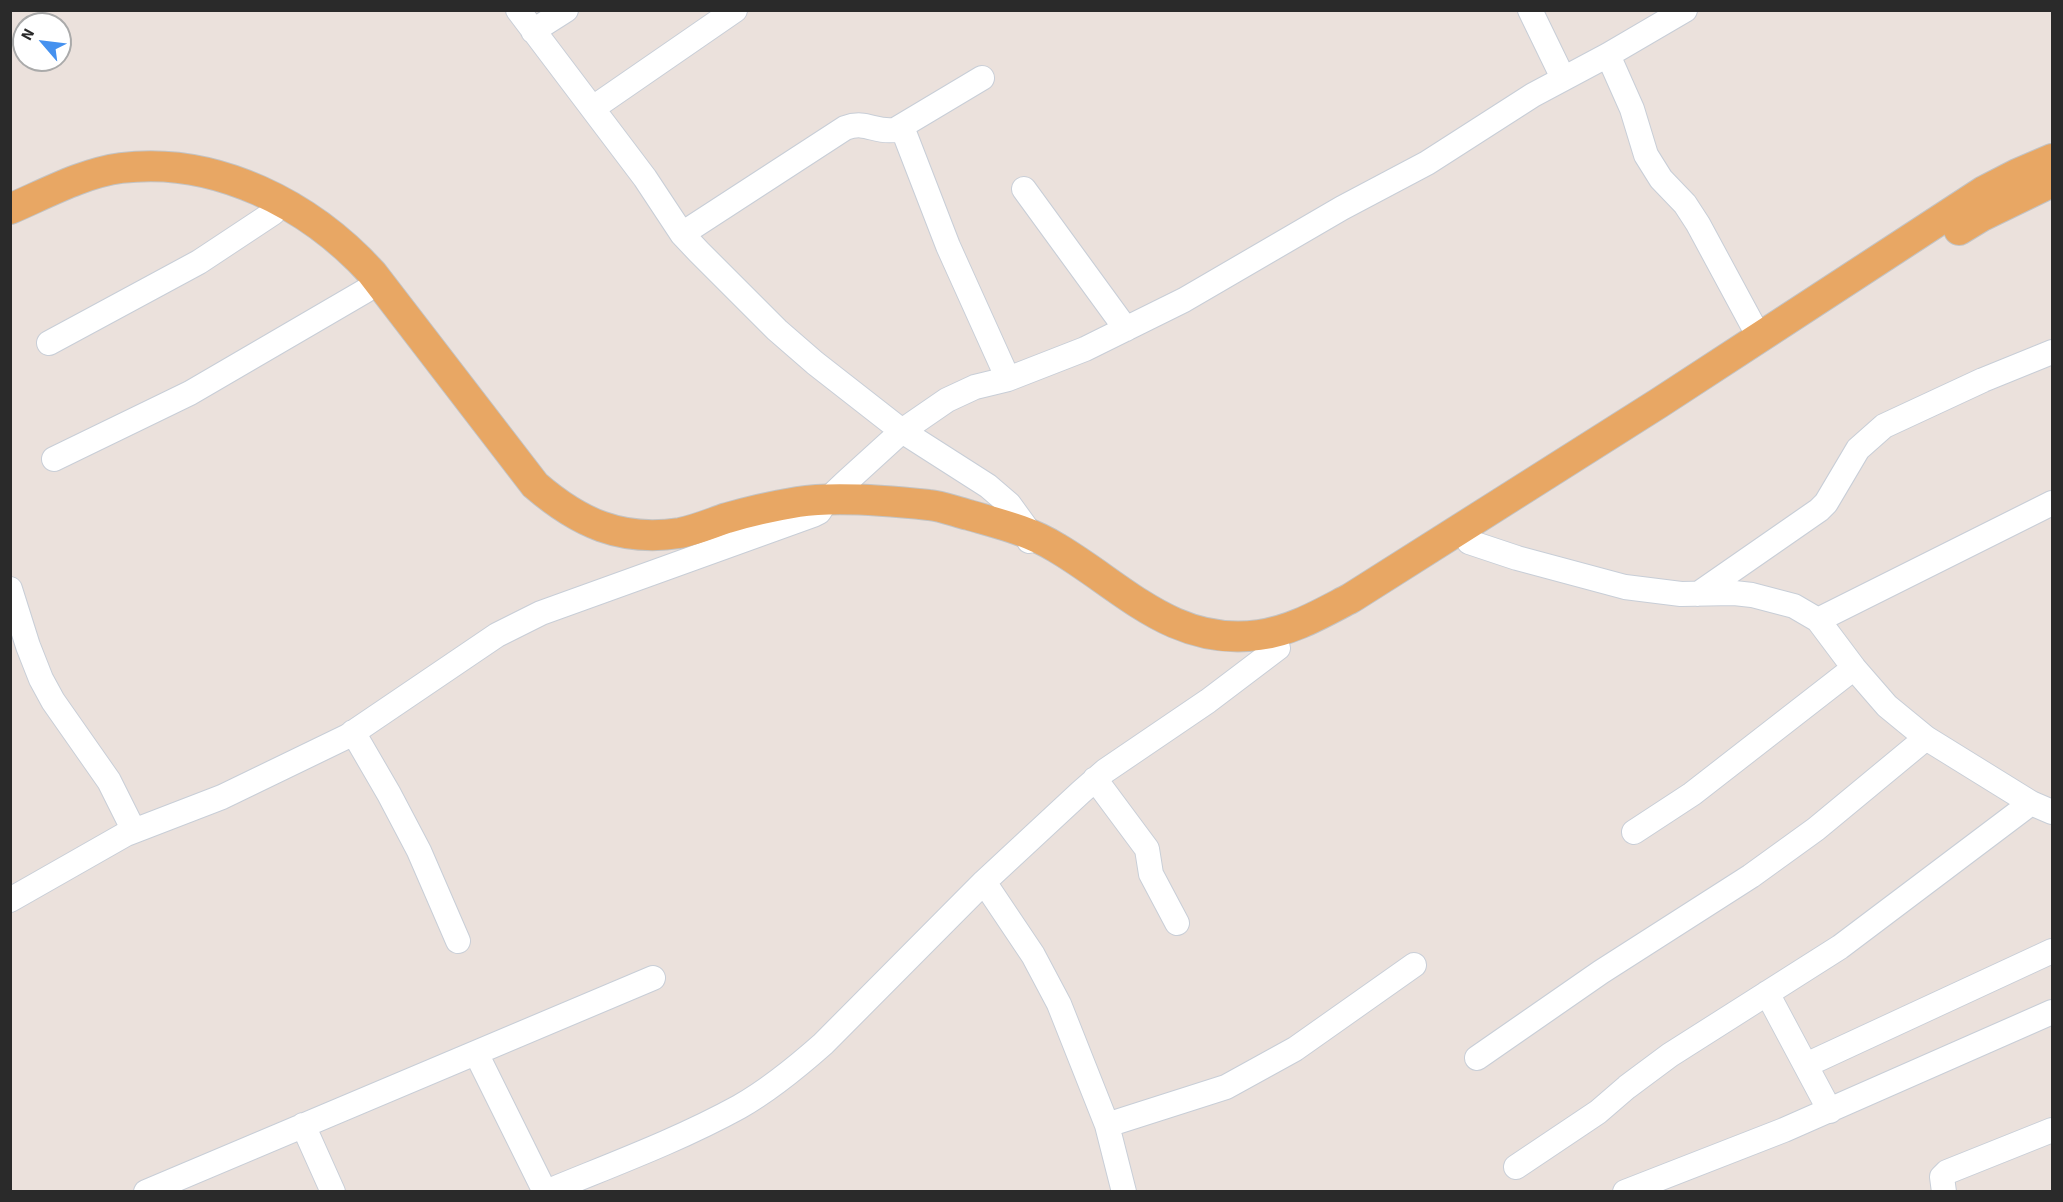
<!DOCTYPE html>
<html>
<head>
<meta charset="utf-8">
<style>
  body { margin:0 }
  #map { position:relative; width:2063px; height:1202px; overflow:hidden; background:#ebe1dc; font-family:"Source Sans 3",sans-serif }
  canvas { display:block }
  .frame { position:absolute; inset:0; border:12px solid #2a2a2a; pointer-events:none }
  .north { position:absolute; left:12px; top:12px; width:60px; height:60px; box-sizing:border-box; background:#fff; border:2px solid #aaa; border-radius:50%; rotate:298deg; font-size:16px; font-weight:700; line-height:24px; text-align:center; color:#2a2a2a }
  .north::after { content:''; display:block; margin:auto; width:21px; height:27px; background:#4591ef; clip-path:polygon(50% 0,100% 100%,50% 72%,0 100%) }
</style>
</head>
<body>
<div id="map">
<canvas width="2063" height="1202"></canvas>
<div class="frame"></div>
<div class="north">N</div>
</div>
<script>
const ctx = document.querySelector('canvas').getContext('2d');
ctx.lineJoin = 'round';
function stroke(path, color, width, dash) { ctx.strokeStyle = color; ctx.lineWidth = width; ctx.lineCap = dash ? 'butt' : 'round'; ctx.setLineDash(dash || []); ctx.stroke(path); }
const minor = new Path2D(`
  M 518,10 L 645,178 L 682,234 L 699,252 L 777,330 L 815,363 L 902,431 L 988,486 L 1009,504 L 1030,533 L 1029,541
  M 1530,10 L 1563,78
  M 533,31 L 566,10
  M 1608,55 L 1632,109 L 1646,155 L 1661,179 L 1685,204 L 1698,224 L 1759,337
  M 593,108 L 735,10
  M 902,127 L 948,246 L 1008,379
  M 1024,189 L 1126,329
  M 682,234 L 845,128 C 867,120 874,133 895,130 L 982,78
  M 49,343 L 199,262 L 273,213
  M 54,459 L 190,393 L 365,291
  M 1469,542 L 1517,558 L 1625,587 L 1681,594 L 1734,593 L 1752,595 L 1794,606 L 1818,620 L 1854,668 L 1887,706 L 1926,738 L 2031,803 L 2052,812
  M 10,589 L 28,646 L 41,679 L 53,701 L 109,781 L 134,831
  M 1698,594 L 1819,510 L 1826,503 L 1858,449 L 1884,426 L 1983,380 L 2052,352
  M 1818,620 L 2052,503
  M 353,732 L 389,794 L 419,851 L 458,941
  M 1095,779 L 1147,849 L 1151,874 L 1177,923
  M 1634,832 L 1692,794 L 1854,668
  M 984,882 L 1033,955 L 1059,1004 L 1107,1125 L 1124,1192
  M 10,900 L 126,834 L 222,797 L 348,736 L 497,635 L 541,613 L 813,515 L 819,512 L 826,501 L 846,482 L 902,431 L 947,400 L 975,387 L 1008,379 L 1085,349 L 1184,300 L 1342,208 L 1427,163 L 1533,95 L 1608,55 L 1685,10
  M 1767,993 L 1830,1111
  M 476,1053 L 545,1192
  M 1477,1058 L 1601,972 L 1751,876 L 1816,829 L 1926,738
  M 1806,1065 L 2052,951
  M 303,1125 L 333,1192
  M 1107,1125 L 1226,1087 L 1295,1049 L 1414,965
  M 1516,1167 L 1598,1112 L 1627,1087 L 1670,1055 L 1840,947 L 2031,803
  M 146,1192 L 653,978
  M 546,1192 C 611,1165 677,1141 739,1107 C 769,1090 797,1067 823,1044 L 984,882 L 1081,792 L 1105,771 L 1208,701 L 1278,648
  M 1625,1192 L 1784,1130 L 2052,1012
  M 1944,1192 L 1942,1177 L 1947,1172 L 2052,1130`);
const major = new Path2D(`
  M 10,209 C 45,194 83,173 121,168 C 216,156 310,205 372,273 L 535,485 C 579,523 621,542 680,533 C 696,530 712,523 727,518 C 751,511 774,506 798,502 C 834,496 892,501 929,505 C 942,506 956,512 969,515 C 1000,524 1030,531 1057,548 C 1123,587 1174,647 1259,635 C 1292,631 1322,613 1351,598 L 1659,403 L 1984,191 L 2017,174 L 2052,159
  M 1959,230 L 1982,216 L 2052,182`);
stroke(minor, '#c8ced7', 26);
stroke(major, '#c3c3c3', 32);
stroke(minor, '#fff', 24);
stroke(major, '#e8a764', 30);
</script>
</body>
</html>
